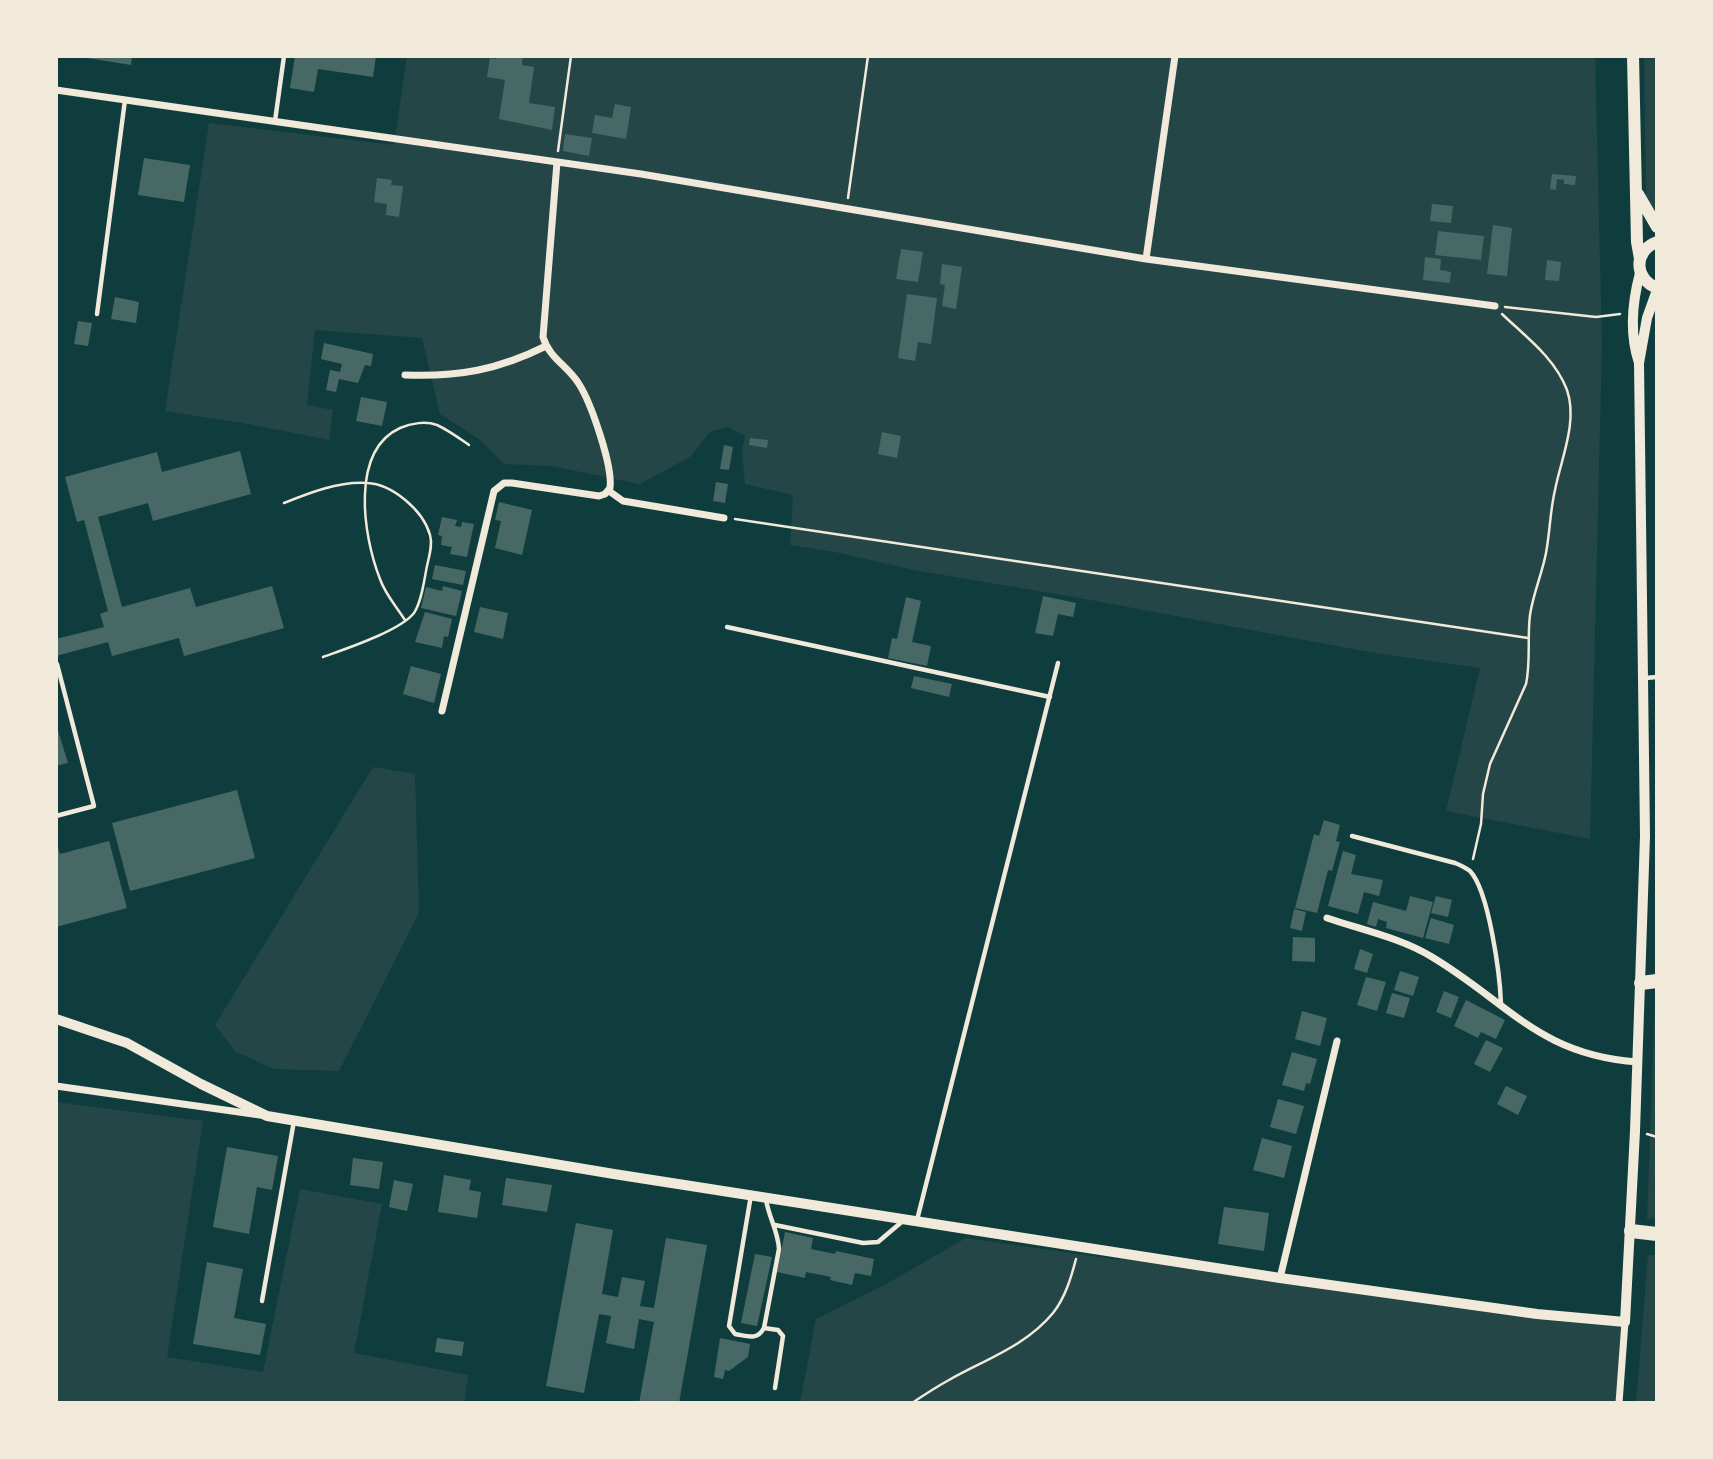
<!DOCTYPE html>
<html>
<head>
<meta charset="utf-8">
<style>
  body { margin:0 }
  #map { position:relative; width:1713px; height:1459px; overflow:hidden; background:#0f3d3e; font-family:"Roboto Condensed",sans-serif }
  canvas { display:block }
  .frame { position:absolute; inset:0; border:58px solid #f1e9da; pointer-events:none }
</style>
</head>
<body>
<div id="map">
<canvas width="1713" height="1459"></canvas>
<div class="frame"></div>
</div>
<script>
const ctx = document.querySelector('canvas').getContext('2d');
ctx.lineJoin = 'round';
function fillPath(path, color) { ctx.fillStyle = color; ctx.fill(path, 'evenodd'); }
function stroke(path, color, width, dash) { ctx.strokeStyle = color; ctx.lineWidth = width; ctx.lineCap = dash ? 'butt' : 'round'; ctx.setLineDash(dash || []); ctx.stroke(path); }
const green = new Path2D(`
  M 407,56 L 1595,56 L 1602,343 L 1590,839 L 1446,811 L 1480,668 L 1369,652 L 1074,597 L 914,570 L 835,552 L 790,545 L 793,495 L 745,484 L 742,449 L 745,436 L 728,427 L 710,432 L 690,457 L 640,484 L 551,466 L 504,464 L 479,439 L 440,414 L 422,338 L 315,330 L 307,405 L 333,410 L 329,440 L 248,424 L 165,411 L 209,123 L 394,145 Z
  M 1644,56 L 1657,56 L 1657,220 L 1646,197 Z
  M 373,767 L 415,774 L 419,913 L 339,1071 L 274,1069 L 236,1052 L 215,1025 Z
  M 1657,998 L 1657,1218 L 1647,1219 L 1655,999 Z
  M 56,1102 L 203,1121 L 167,1357 L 263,1372 L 300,1189 L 382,1204 L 354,1353 L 468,1375 L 464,1403 L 56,1403 Z
  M 966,1238 L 1119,1260 L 1122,1252 L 1625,1322 L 1619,1403 L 800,1403 L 816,1319 L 886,1284 Z
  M 1648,1255 L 1657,1255 L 1657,1403 L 1636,1403 Z`);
const building = new Path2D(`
  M 75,56 L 132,56 L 131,65 Z
  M 295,56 L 376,56 L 373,77 L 318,69 L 314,92 L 290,88 Z
  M 497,56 L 523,56 L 522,65 L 534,67 L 529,103 L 555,107 L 552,130 L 499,119 L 505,80 L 487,77 L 490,58 L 496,59 Z
  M 615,104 L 631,107 L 626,139 L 592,133 L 595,115 L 612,118 Z
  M 565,134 L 592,138 L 589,156 L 563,151 Z
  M 144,158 L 190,165 L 184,202 L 138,195 Z
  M 1552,174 L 1576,176 L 1575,185 L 1564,184 L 1564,180 L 1557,179 L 1556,190 L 1550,189 Z
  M 377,178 L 392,180 L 391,185 L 403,186 L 399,217 L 386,215 L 387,204 L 374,202 Z
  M 1432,204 L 1453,206 L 1451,223 L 1430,221 Z
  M 1493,225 L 1512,228 L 1507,276 L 1487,274 Z
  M 1438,231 L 1484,236 L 1481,260 L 1435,255 Z
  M 901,249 L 923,252 L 918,282 L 896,279 Z
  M 1425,257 L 1441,259 L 1440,270 L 1451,272 L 1450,283 L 1423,280 Z
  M 1547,260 L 1561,262 L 1559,281 L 1545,280 Z
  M 942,264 L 962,267 L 956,309 L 942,306 L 945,285 L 940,284 Z
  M 907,294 L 937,298 L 931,344 L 918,342 L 915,361 L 898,358 Z
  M 115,297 L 139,302 L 136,323 L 111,319 Z
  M 78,321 L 92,323 L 88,346 L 74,344 Z
  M 324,343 L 373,354 L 371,366 L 365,365 L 358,383 L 339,379 L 336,392 L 326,390 L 330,370 L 340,372 L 342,364 L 321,359 Z
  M 361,397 L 387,402 L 382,426 L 356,421 Z
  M 882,432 L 901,436 L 897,458 L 878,454 Z
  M 750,438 L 768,440 L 767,448 L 749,445 Z
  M 724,445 L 733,447 L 729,470 L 720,469 Z
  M 240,451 L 251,494 L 153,521 L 148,503 L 98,517 L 122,607 L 190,588 L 196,607 L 272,586 L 284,628 L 184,656 L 179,638 L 112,656 L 108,642 L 56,656 L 56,639 L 104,627 L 100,614 L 108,611 L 84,520 L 77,522 L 65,477 L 157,452 L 162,472 Z
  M 716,482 L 728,484 L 725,503 L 713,501 Z
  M 499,502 L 532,510 L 522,555 L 495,548 L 501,521 L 495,520 Z
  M 442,517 L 457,520 L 455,526 L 461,527 L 462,522 L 474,524 L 467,557 L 450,554 L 452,547 L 441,545 L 442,536 L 438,535 Z
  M 435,565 L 466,571 L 463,585 L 432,579 Z
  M 443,586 L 462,591 L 456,616 L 421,608 L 426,587 L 442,591 Z
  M 1043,596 L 1076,603 L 1073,617 L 1058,614 L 1053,636 L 1035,633 Z
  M 906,597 L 921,601 L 912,642 L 931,646 L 927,666 L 888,658 L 892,638 L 897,639 Z
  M 480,607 L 508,613 L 503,639 L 474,632 Z
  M 425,612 L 452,619 L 448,637 L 444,636 L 442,648 L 415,642 Z
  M 411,666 L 441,674 L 434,703 L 403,694 Z
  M 914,676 L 952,684 L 949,697 L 911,688 Z
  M 56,724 L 68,763 L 56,766 Z
  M 237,790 L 255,858 L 130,891 L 112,823 Z
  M 1324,820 L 1340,825 L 1336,841 L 1340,842 L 1332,871 L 1328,870 L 1317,913 L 1295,908 L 1314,834 L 1319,836 Z
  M 56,841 L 60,854 L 109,841 L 127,908 L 56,927 Z
  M 1343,851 L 1356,855 L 1351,874 L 1383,880 L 1379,896 L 1364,892 L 1358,914 L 1328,906 Z
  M 1410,896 L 1433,902 L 1423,938 L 1386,928 L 1387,922 L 1378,919 L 1376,927 L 1367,924 L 1373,902 L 1406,911 Z
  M 1436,896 L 1452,900 L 1448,917 L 1431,913 Z
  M 1294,909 L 1306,912 L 1302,931 L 1290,928 Z
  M 1431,918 L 1454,925 L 1449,944 L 1425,938 Z
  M 1293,937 L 1315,938 L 1315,962 L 1292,961 Z
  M 1360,949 L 1373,954 L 1367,973 L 1354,969 Z
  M 1400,971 L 1419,977 L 1413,996 L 1394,990 Z
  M 1366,977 L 1386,982 L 1377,1011 L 1357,1005 Z
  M 1444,991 L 1459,997 L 1451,1018 L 1436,1012 Z
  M 1392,993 L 1410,998 L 1404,1018 L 1386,1013 Z
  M 1466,1000 L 1505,1020 L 1496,1039 L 1481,1032 L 1478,1038 L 1454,1026 Z
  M 1302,1011 L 1327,1018 L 1320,1046 L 1295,1039 Z
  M 1486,1040 L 1503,1048 L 1490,1072 L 1474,1064 Z
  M 1292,1052 L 1317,1059 L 1310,1084 L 1306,1083 L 1304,1091 L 1282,1085 Z
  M 1506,1086 L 1527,1096 L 1518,1115 L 1497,1104 Z
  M 1278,1099 L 1304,1106 L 1296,1134 L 1270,1127 Z
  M 1262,1138 L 1292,1146 L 1284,1178 L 1253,1170 Z
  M 227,1147 L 278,1156 L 272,1190 L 257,1187 L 249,1234 L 213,1227 Z
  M 353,1158 L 383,1162 L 379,1189 L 350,1185 Z
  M 444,1175 L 471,1180 L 469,1190 L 481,1192 L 477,1218 L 438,1212 Z
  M 506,1178 L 552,1185 L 547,1212 L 502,1205 Z
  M 394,1180 L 413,1184 L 407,1211 L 389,1207 Z
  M 1224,1207 L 1269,1213 L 1264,1251 L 1218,1244 Z
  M 576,1223 L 613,1230 L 602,1294 L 618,1297 L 622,1277 L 645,1281 L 640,1306 L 654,1308 L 666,1238 L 707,1245 L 679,1403 L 639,1403 L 654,1322 L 639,1319 L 634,1349 L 606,1343 L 611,1316 L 599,1314 L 584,1393 L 546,1386 Z
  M 785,1232 L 813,1238 L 811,1249 L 835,1254 L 836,1251 L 874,1259 L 871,1276 L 855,1273 L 852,1285 L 830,1280 L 831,1277 L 806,1272 L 805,1278 L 777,1272 Z
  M 755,1254 L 772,1257 L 757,1326 L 741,1323 Z
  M 207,1262 L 243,1269 L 234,1318 L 266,1324 L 260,1355 L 193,1344 Z
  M 437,1338 L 464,1342 L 462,1356 L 435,1352 Z
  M 720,1338 L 750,1344 L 748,1357 L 729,1371 L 725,1370 L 723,1379 L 714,1377 Z`);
const path = new Path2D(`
  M 558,151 L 571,56
  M 848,198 L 868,56
  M 1505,307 L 1596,317 L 1620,314
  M 284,503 C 309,493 339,481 367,483 C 392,484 423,510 430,535 C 433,545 429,556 427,566 C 424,580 422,601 414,613 C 400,631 345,649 323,657
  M 735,519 L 1528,638
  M 405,620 C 396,606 385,594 380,579 C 363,536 350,451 400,428 C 411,423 426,421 437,425 C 448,430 459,438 469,445
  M 1473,859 L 1481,824 L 1483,794 L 1490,764 L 1526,684 C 1531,661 1527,638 1530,615 C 1533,594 1542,574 1546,553 C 1550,532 1550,511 1555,490 C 1561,459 1578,422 1567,390 C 1555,358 1526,337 1502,314
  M 1647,1134 L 1657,1137
  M 912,1403 C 924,1395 936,1387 949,1380 C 984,1360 1026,1346 1053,1313 C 1065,1298 1071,1278 1076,1259`);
const service = new Path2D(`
  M 275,121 L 284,56
  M 97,314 L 125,100
  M 727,627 L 1050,697
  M 1645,678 L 1657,677
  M 56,816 L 94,806 L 57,664
  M 1352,836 L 1455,863 C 1460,865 1466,868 1470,871 C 1489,891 1500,975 1501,1004
  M 751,1195 L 729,1326 L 735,1334 C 747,1336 757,1341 764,1328 L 779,1249 C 778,1230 768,1216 766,1199
  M 917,1220 L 1058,663
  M 775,1225 L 863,1243 L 878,1242 L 904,1220
  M 262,1301 L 294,1121
  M 764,1328 L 778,1330 L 783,1336 L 775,1388`);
const minor = new Path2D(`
  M 56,90 L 641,174 L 1146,259 L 1495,306
  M 1146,259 L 1175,56
  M 405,375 C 458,377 498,370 546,346
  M 609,491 L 623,501 L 724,518
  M 442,711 L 494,491 L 504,483 L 512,483 L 599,496 L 605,494 L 610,488 C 613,466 591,403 579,384 C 568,366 549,358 543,337 L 557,162
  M 1327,918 C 1362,930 1401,938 1432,957 C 1509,1003 1539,1055 1638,1062
  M 56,1086 L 260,1115
  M 1280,1278 L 1337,1041
  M 1619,1403 L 1625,1322`);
const tertiary = new Path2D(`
  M 1639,363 C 1629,333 1632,303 1640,273
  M 56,1019 L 127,1043 L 201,1084 L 267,1116 L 614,1174 L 1280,1278 L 1537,1314 L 1625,1322 L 1635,1131 L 1645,836 L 1639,363 L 1647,318 L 1657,290`);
const secondary = new Path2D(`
  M 1633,56 L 1637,242 L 1640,259
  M 1638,194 L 1657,227
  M 1657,242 C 1633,251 1634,279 1657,288`);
const trunk = new Path2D(`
  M 1641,983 L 1657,981
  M 1631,1231 L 1657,1234`);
fillPath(green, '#244646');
fillPath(building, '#486865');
stroke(path, '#f1e9da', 2.5);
stroke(service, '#f1e9da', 4.5);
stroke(minor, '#f1e9da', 7);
stroke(tertiary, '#f1e9da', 10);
stroke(secondary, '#f1e9da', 12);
stroke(trunk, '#f1e9da', 14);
</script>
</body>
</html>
